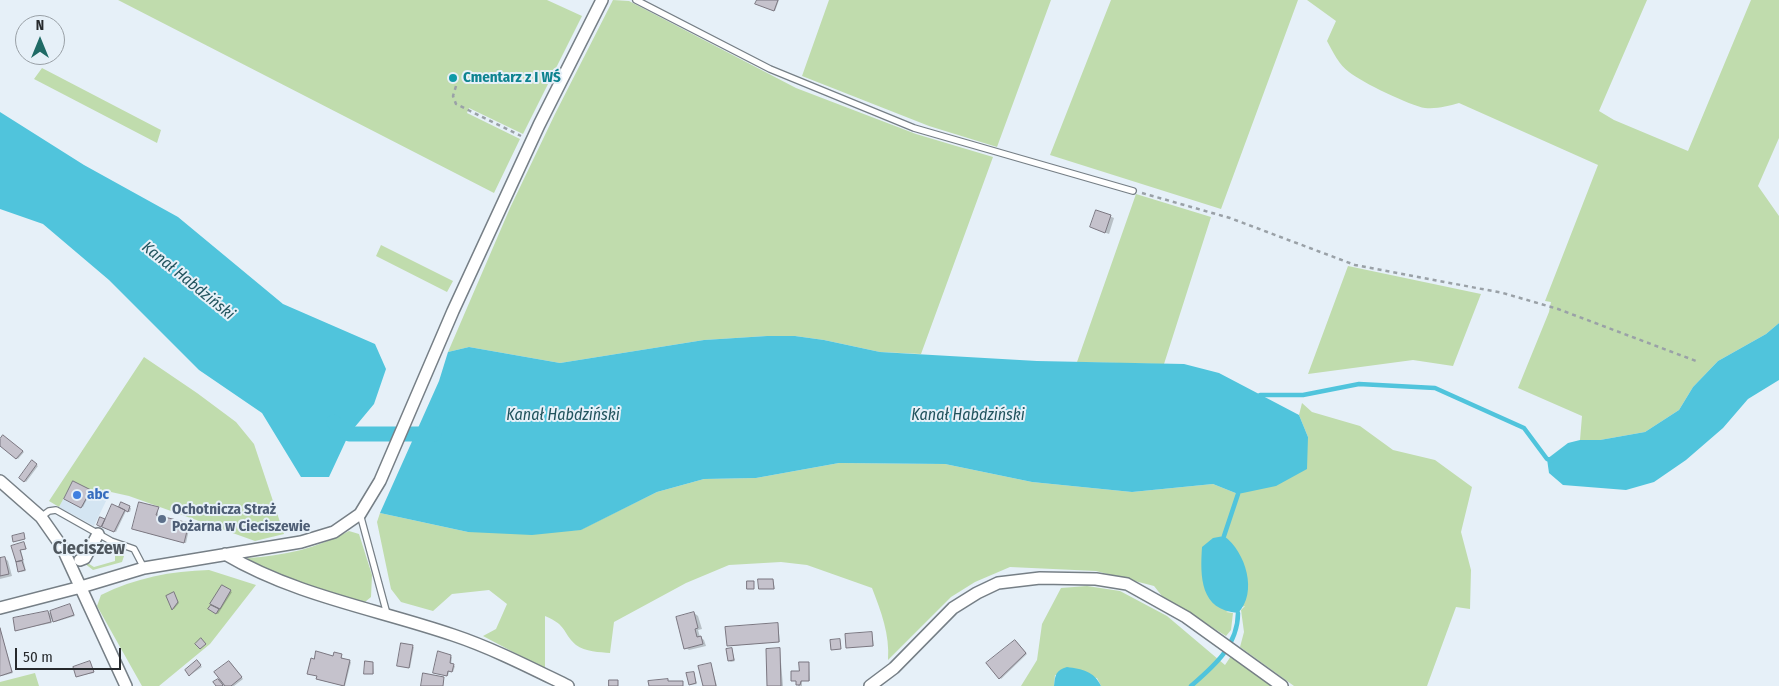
<!DOCTYPE html>
<html>
<head>
<meta charset="utf-8">
<style>
  body { margin:0 }
  #map { position:relative; width:1779px; height:686px; overflow:hidden; background:#e6f0f8; font-family:"Fira Sans Condensed",sans-serif }
  canvas { display:block }
  .north { position:absolute; left:15px; top:15px; width:50px; height:50px; box-sizing:border-box; background:#e6f0f8; border:1px solid #99a0a6; border-radius:50%; rotate:0deg; font-size:14px; font-weight:700; line-height:20px; text-align:center; color:#26292c }
  .north::after { content:''; display:block; margin:auto; width:18px; height:22px; background:#206b66; clip-path:polygon(50% 0,100% 100%,50% 72%,0 100%) }
  .scale { position:absolute; left:15px; top:648px; width:106px; height:22px; box-sizing:border-box; border:2px solid #26292c; border-top:0; padding-left:6px; font-size:15px; line-height:18px; white-space:nowrap; color:#26292c; -webkit-text-stroke:4px #e6f0f8; paint-order:stroke }
</style>
</head>
<body>
<div id="map">
<canvas width="1779" height="686"></canvas>
<div class="north">N</div>
<div class="scale">50 m</div>
</div>
<script>
const ctx = document.querySelector('canvas').getContext('2d');
ctx.lineJoin = 'round';
function fillPath(path, color) { ctx.fillStyle = color; ctx.fill(path, 'evenodd'); }
function stroke(path, color, width, dash) { ctx.strokeStyle = color; ctx.lineWidth = width; ctx.lineCap = dash ? 'butt' : 'round'; ctx.setLineDash(dash || []); ctx.stroke(path); }
function drawText(font, color, halo, rows, align = 'center') {
  ctx.font = font + ' "Fira Sans Condensed",sans-serif'; ctx.lineWidth = 4; ctx.setLineDash([]); ctx.textBaseline = 'middle'; ctx.strokeStyle = halo; ctx.fillStyle = color; for (const [text, x, y, turn = 0] of rows) {
    ctx.save(); ctx.translate(x, y); ctx.rotate((+turn || 0) * Math.PI / 180); ctx.textAlign = isNaN(turn) ? turn : align; if (halo) ctx.strokeText(text, 0, 0); ctx.fillText(text, 0, 0); ctx.restore();
  }
}
const built = new Path2D(`
  M 73,481 L 107,499 L 94,526 L 59,507 Z`);
const green = new Path2D(`
  M 118,0 L 547,0 L 582,16 L 523,134 L 469,108 L 467,113 L 520,139 L 494,193 Z
  M 613,0 L 629,1 L 796,88 L 916,134 L 993,157 L 921,354 L 880,352 L 824,340 L 795,336 L 767,336 L 704,340 L 560,363 L 469,347 L 448,352 L 510,208 L 555,114 Z
  M 829,0 L 1051,0 L 997,147 L 929,126 L 802,76 Z
  M 1111,0 L 1298,0 L 1221,209 L 1050,155 Z
  M 1307,0 L 1647,0 L 1599,111 L 1614,120 L 1688,151 L 1751,0 L 1779,0 L 1779,138 L 1758,186 L 1779,216 L 1779,323 L 1766,334 L 1718,361 L 1693,387 L 1679,410 L 1645,432 L 1600,440 L 1580,440 L 1582,416 L 1518,388 L 1549,312 L 1551,302 L 1545,301 L 1598,165 L 1459,103 C 1448,106 1438,109 1425,108 C 1411,106 1361,82 1349,72 C 1339,65 1333,52 1327,41 L 1336,21 Z
  M 42,68 L 161,130 L 157,143 L 34,79 Z
  M 1136,194 L 1211,217 L 1164,364 L 1077,362 Z
  M 381,245 L 453,281 L 447,292 L 376,256 Z
  M 1348,266 L 1481,294 L 1453,366 L 1413,360 L 1308,374 Z
  M 144,357 L 197,393 L 236,422 L 254,444 L 284,534 L 255,541 L 129,496 L 111,492 L 107,499 L 73,481 L 59,507 L 49,501 Z
  M 1302,403 L 1312,412 L 1360,426 L 1393,450 L 1435,460 L 1472,487 L 1461,532 L 1471,570 L 1470,609 L 1456,607 L 1427,686 L 1294,686 L 1240,647 L 1244,632 L 1241,610 L 1245,606 L 1226,612 L 1233,613 L 1231,630 L 1226,636 L 1162,596 L 1154,586 L 1096,571 L 1010,567 L 975,582 L 951,597 L 888,660 C 890,635 881,611 872,588 L 807,565 L 781,562 L 729,565 L 686,583 L 614,622 L 610,653 C 600,652 585,652 576,645 C 561,631 568,626 545,616 L 545,669 L 483,636 L 496,629 L 507,604 L 489,590 L 452,594 L 433,611 L 401,602 L 391,589 L 377,522 L 380,513 L 468,532 L 580,530 L 657,492 L 704,479 L 756,478 L 839,463 L 945,464 L 1032,482 L 1132,492 L 1213,484 L 1238,494 L 1308,437 L 1299,415 Z
  M 349,531 L 359,534 L 372,575 L 371,597 L 365,602 L 298,584 L 248,561 L 248,558 C 283,556 318,548 349,531 Z
  M 119,552 L 124,556 L 122,562 L 93,570 L 84,563 L 86,562 L 94,567 L 115,561 L 115,556 Z
  M 209,570 L 256,585 L 210,644 L 159,686 L 142,686 L 97,606 L 101,595 C 135,578 171,571 209,570 Z
  M 1087,586 L 1120,591 L 1167,616 L 1225,665 L 1231,656 L 1273,686 L 1101,686 L 1097,678 L 1055,675 L 1054,686 L 1021,686 L 1037,660 L 1042,624 L 1061,588 Z
  M 35,673 L 39,686 L 0,686 L 0,682 Z`);
const water = new Path2D(`
  M 0,112 L 84,165 L 178,217 L 283,304 L 375,344 L 386,369 L 374,404 L 349,434 L 329,477 L 301,477 L 262,413 L 199,370 L 109,280 L 43,224 L 0,209 Z
  M 1779,323 L 1779,380 L 1748,399 L 1723,428 L 1686,460 L 1654,482 L 1626,490 L 1563,485 L 1549,473 L 1547,459 L 1568,443 L 1580,440 L 1600,440 L 1645,432 L 1679,410 L 1693,387 L 1718,361 L 1766,334 Z
  M 767,336 L 795,336 L 824,340 L 880,352 L 1037,361 L 1184,364 L 1219,373 L 1299,415 L 1308,437 L 1307,469 L 1276,486 L 1238,494 L 1213,484 L 1132,492 L 1032,482 L 945,464 L 839,463 L 756,478 L 704,479 L 657,492 L 581,530 L 532,535 L 468,532 L 380,513 L 439,381 L 448,352 L 469,347 L 560,363 L 704,340 Z
  M 1224,536 C 1246,552 1258,593 1238,613 C 1200,610 1200,577 1202,547 L 1213,538 Z
  M 1067,667 C 1082,669 1094,671 1101,686 L 1054,686 C 1055,675 1056,670 1067,667 Z`);
const shadow = new Path2D(`
  M 758,0 L 779,0 L 775,11 L 757,4 Z
  M 1097,211 L 1114,218 L 1109,234 L 1095,229 Z
  M 4,437 L 24,452 L 18,459 L 0,445 Z
  M 32,462 L 38,466 L 26,482 L 21,478 Z
  M 73,482 L 91,491 L 83,507 L 65,498 Z
  M 122,503 L 131,508 L 130,512 L 126,511 L 116,532 L 98,524 L 101,519 L 106,521 L 120,509 Z
  M 158,508 L 158,517 L 190,525 L 186,543 L 135,530 Z
  M 24,543 L 27,549 L 21,550 L 26,571 L 21,572 L 12,546 Z
  M 5,558 L 8,561 L 12,576 L 0,579 L 0,559 Z
  M 773,580 L 775,589 L 760,589 Z
  M 222,586 L 232,592 L 218,614 L 210,609 Z
  M 174,593 L 179,603 L 174,609 L 173,609 Z
  M 70,606 L 75,616 L 55,622 L 51,619 L 52,623 L 16,630 L 48,612 L 52,614 Z
  M 694,613 L 698,616 L 702,629 L 698,630 L 700,637 L 704,640 L 706,646 L 689,650 L 686,648 Z
  M 778,625 L 780,642 L 729,646 Z
  M 0,629 L 13,673 L 2,676 L 0,675 Z
  M 872,633 L 874,646 L 847,647 Z
  M 1017,642 L 1027,654 L 1001,679 L 1000,678 Z
  M 402,645 L 414,647 L 410,668 L 399,666 Z
  M 732,649 L 735,661 L 731,662 L 729,661 Z
  M 780,650 L 783,686 L 768,686 Z
  M 439,653 L 452,657 L 451,664 L 455,666 L 453,672 L 449,671 L 448,676 L 436,673 Z
  M 335,654 L 351,662 L 345,686 L 319,680 Z
  M 198,662 L 202,667 L 190,675 Z
  M 90,663 L 94,673 L 77,676 Z
  M 231,663 L 243,679 L 234,686 L 218,686 L 215,683 Z
  M 373,663 L 374,674 L 366,673 Z
  M 809,663 L 810,681 L 802,681 L 802,686 L 798,686 L 800,672 Z
  M 711,664 L 717,686 L 704,686 Z
  M 694,673 L 697,684 L 691,685 L 690,684 Z`);
const stream = new Path2D(`
  M 1256,398 L 1260,395 L 1303,395 L 1359,384 L 1435,388 L 1524,428 L 1547,459 L 1552,460
  M 1224,536 L 1238,494
  M 1191,686 C 1213,667 1238,646 1238,613`);
const canal = new Path2D(`
  M 334,422 L 349,434 L 434,434`);
const building = new Path2D(`
  M 757,0 L 778,0 L 774,11 L 755,4 Z
  M 1096,210 L 1111,215 L 1105,233 L 1090,227 Z
  M 3,435 L 23,451 L 16,459 L 0,446 L 0,439 Z
  M 32,460 L 37,464 L 24,482 L 19,478 Z
  M 73,481 L 91,490 L 81,508 L 64,499 Z
  M 121,502 L 130,506 L 128,512 L 119,507 Z
  M 139,502 L 159,507 L 156,515 L 189,523 L 184,543 L 132,529 Z
  M 112,504 L 125,510 L 114,532 L 102,527 Z
  M 100,517 L 105,519 L 101,527 L 97,525 Z
  M 24,533 L 25,539 L 13,542 L 12,536 Z
  M 24,542 L 26,549 L 20,550 L 23,560 L 16,562 L 11,546 Z
  M 5,557 L 9,574 L 0,576 L 0,558 Z
  M 22,561 L 25,570 L 18,572 L 16,562 Z
  M 758,579 L 773,579 L 774,589 L 759,589 Z
  M 747,581 L 754,581 L 754,589 L 747,589 Z
  M 222,585 L 231,590 L 220,609 L 210,604 Z
  M 174,592 L 178,602 L 172,610 L 166,596 Z
  M 70,604 L 74,615 L 53,622 L 50,611 Z
  M 211,605 L 219,609 L 216,614 L 208,609 Z
  M 48,611 L 51,622 L 15,631 L 13,618 Z
  M 694,612 L 698,628 L 695,629 L 697,637 L 701,636 L 703,644 L 684,649 L 676,617 Z
  M 778,623 L 779,642 L 727,646 L 725,627 Z
  M 0,628 L 12,672 L 0,676 Z
  M 872,632 L 873,646 L 846,648 L 845,634 Z
  M 201,638 L 206,644 L 200,649 L 195,644 Z
  M 840,639 L 841,649 L 831,650 L 830,640 Z
  M 1015,640 L 1026,653 L 999,679 L 986,663 Z
  M 401,643 L 413,645 L 409,668 L 397,666 Z
  M 732,648 L 734,660 L 728,661 L 726,649 Z
  M 780,648 L 781,686 L 767,686 L 766,649 Z
  M 316,651 L 333,656 L 334,652 L 342,654 L 341,658 L 350,660 L 344,686 L 316,679 L 317,676 L 307,674 L 311,658 L 314,659 Z
  M 438,651 L 451,655 L 450,663 L 454,664 L 452,672 L 448,671 L 447,676 L 433,673 Z
  M 197,660 L 201,665 L 189,676 L 185,670 Z
  M 90,661 L 94,672 L 76,677 L 73,667 Z
  M 229,661 L 242,677 L 231,686 L 225,686 L 214,672 Z
  M 365,661 L 373,662 L 373,674 L 364,674 Z
  M 799,662 L 809,662 L 809,681 L 801,681 L 800,685 L 796,685 L 796,681 L 791,681 L 791,671 L 799,671 Z
  M 711,663 L 716,686 L 703,686 L 698,666 Z
  M 694,672 L 696,683 L 689,685 L 686,673 Z
  M 423,673 L 444,677 L 443,686 L 421,686 Z
  M 218,679 L 223,685 L 222,686 L 216,686 L 213,682 Z
  M 668,679 L 668,681 L 683,681 L 683,686 L 649,686 L 648,681 Z
  M 609,680 L 618,680 L 618,686 L 609,686 Z`);
const path = new Path2D(`
  M 456,86 L 453,96 L 456,104 L 521,136
  M 1142,193 L 1230,218 L 1355,265 L 1503,293 L 1558,309 L 1696,361`);
const lane = new Path2D(`
  M 636,0 L 770,69 L 914,128 L 1133,191
  M 360,514 L 387,614
  M 41,517 L 49,511 L 56,510 L 111,541 L 134,549 L 144,568`);
const street = new Path2D(`
  M 0,481 L 41,517 L 62,547 L 126,686
  M 225,554 C 296,596 377,609 453,635 C 492,648 531,668 568,686
  M 80,560 L 85,558 L 98,534
  M 0,608 L 81,587 L 144,568 L 301,542 L 334,532 L 360,514 L 380,481 L 453,311 L 539,125 L 602,0
  M 870,686 L 894,668 L 953,608 L 977,593 L 998,583 L 1040,578 L 1096,579 L 1127,584 L 1186,617 L 1282,686`);
const markers = [
  [453,78,5,"#0f9aa8"],
  [77,495,5,"#3f7fe0"],
  [162,519,5,"#5c6f8a"]
];
const cultureNames = [
  ["Cmentarz z I WŚ",463,78]
];
const shopNames = [
  ["abc",87,495]
];
const serviceNames = [
  ["Ochotnicza Straż",172,510],
  ["Pożarna w Cieciszewie",172,527]
];
const waterNames = [
  ["Kanał Habdziński",188,281,39],
  ["Kanał Habdziński",563,416],
  ["Kanał Habdziński",968,416]
];
const quarterNames = [
  ["Cieciszew",89,549]
];
fillPath(built, '#d4e5f2');
fillPath(green, '#c0dcad');
fillPath(water, '#50c4dc');
fillPath(shadow, '#0003');
stroke(stream, '#50c4dc', 4.5);
stroke(canal, '#50c4dc', 15);
fillPath(building, '#c5c2cc');
stroke(building, '#7b7781', 1);
stroke(lane, '#767f86', 8);
stroke(street, '#767f86', 14);
stroke(path, '#9aa1a7', 2.5, [4, 4]);
stroke(lane, '#fff', 5.5);
stroke(street, '#fff', 11);
for (const [x, y, r, color] of markers) { const dot = new Path2D(); dot.arc(x, y, r, 0, 2 * Math.PI); ctx.fillStyle = color; ctx.fill(dot); stroke(dot, '#e6f0f8', 2); }
drawText('bold 15px', '#0d838f', '#e6f0f8', cultureNames, 'left');
drawText('bold 15px', '#366cbe', '#e6f0f8', shopNames, 'left');
drawText('bold 15px', '#4e5e75', '#e6f0f8', serviceNames, 'left');
drawText('italic 16px', '#22545e', '#e6f0f8', waterNames);
drawText('bold 18px', '#4f575e', '#e6f0f8', quarterNames);
</script>
</body>
</html>
